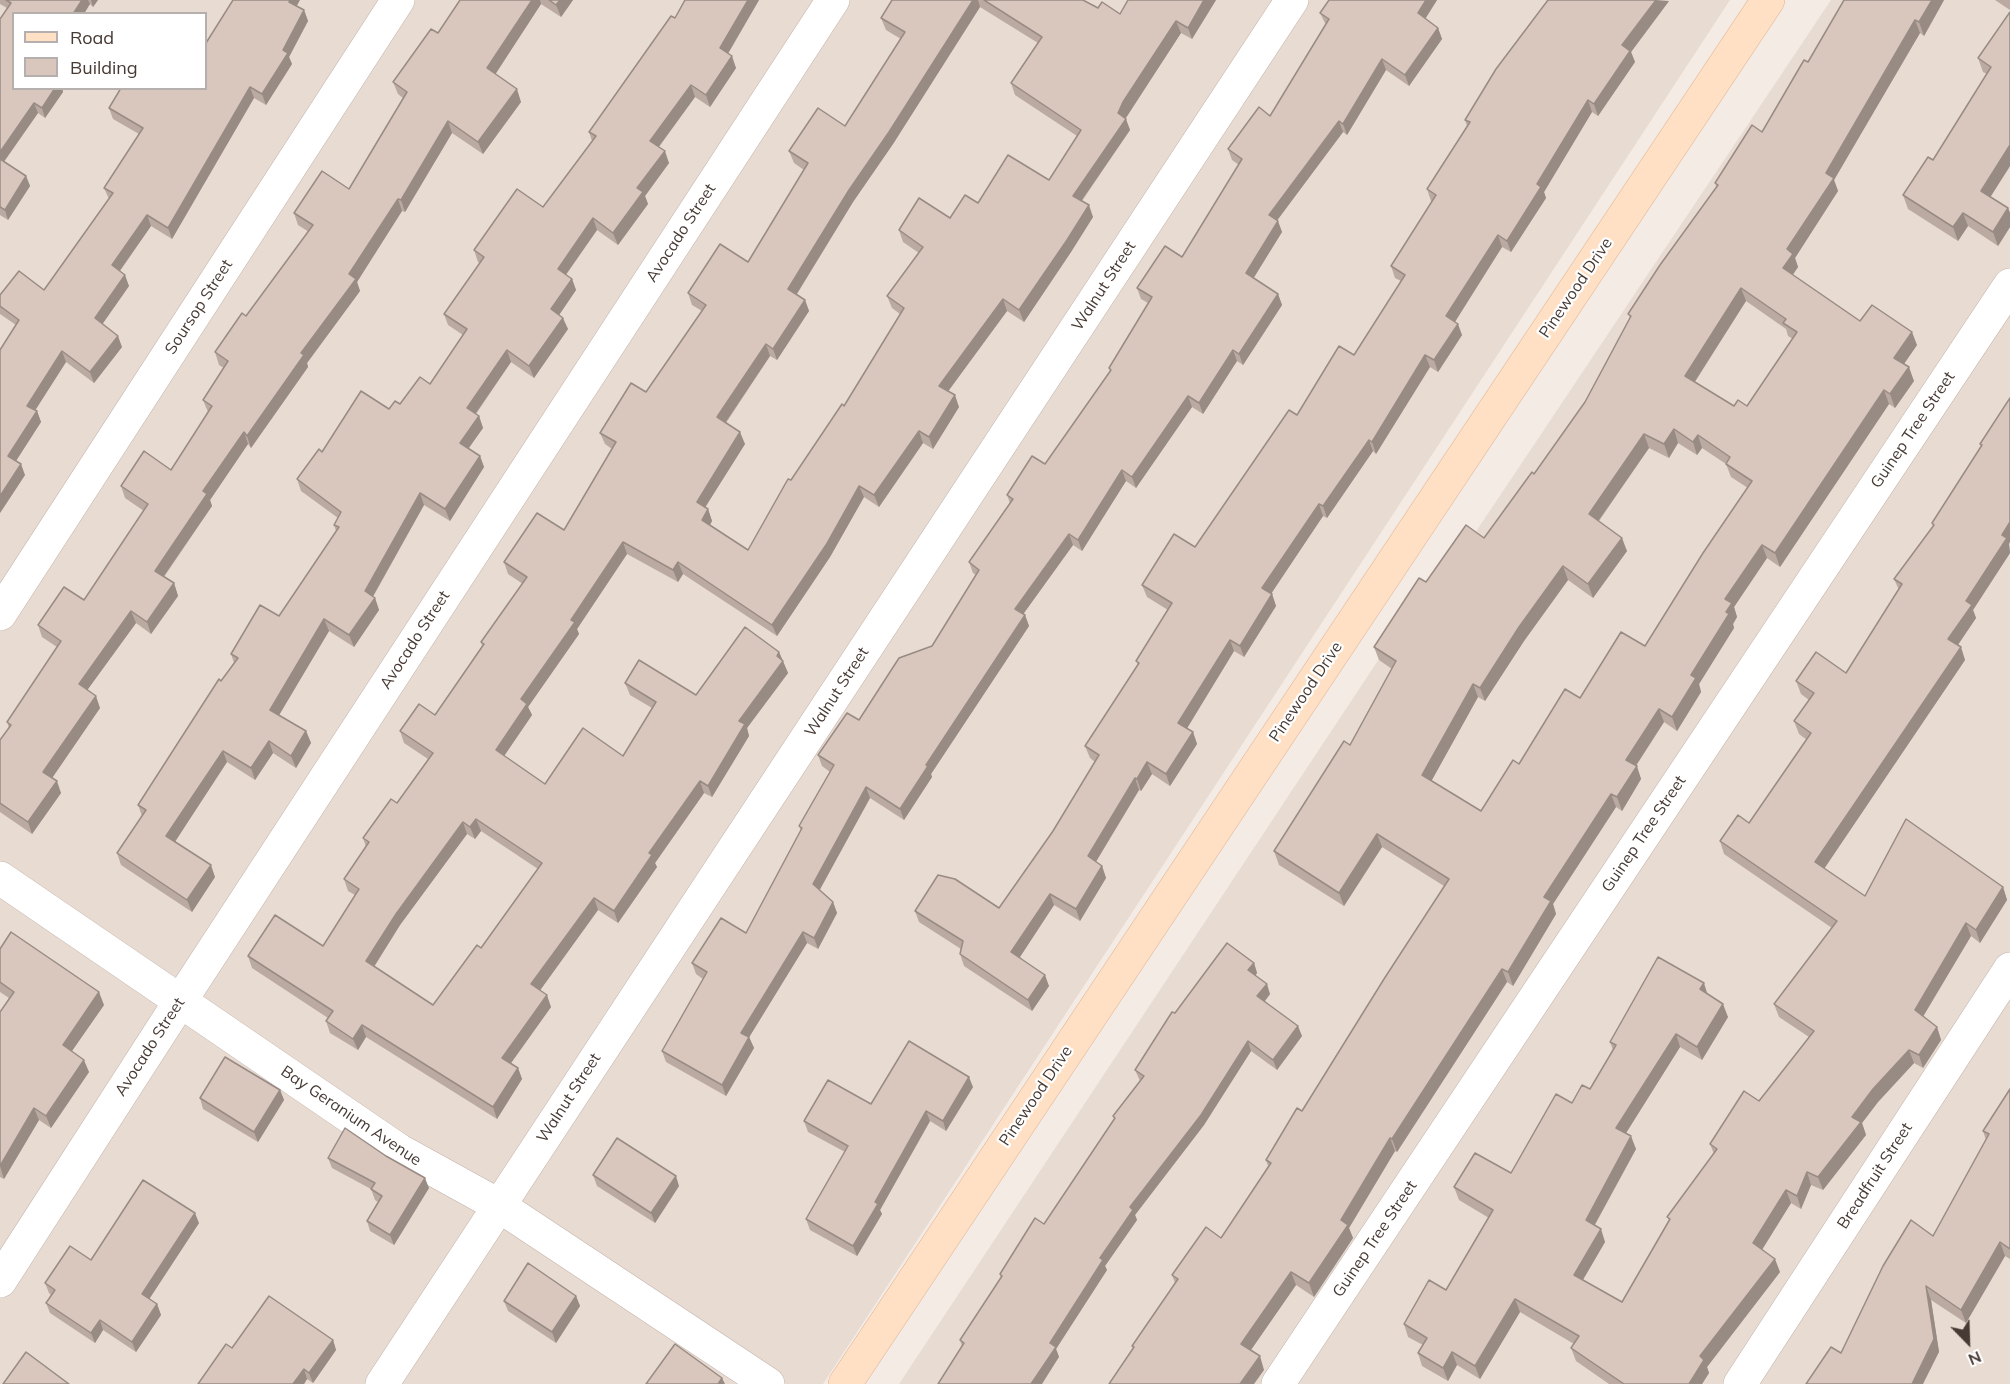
<!DOCTYPE html>
<html>
<head>
<meta charset="utf-8">
<style>
  body { margin:0 }
  #map { position:relative; width:2010px; height:1384px; overflow:hidden; background:#f4ebe5; font-family:Mulish,sans-serif }
  canvas { display:block }
  .legend { position:absolute; left:12px; top:12px; width:195px; height:78px; box-sizing:border-box; background:#fff; border:2px solid #b5b0ae; margin:0; padding:8px 10px; list-style:none; font-size:18px; color:#473a34 }
  .legend li { display:flex; align-items:center; gap:12px; height:30px }
  .legend b { width:30px; border:2px solid #b5b0ae }
  .north { position:absolute; left:1938px; top:1312px; width:60px; height:60px; -webkit-text-stroke:4px #fff; paint-order:stroke; rotate:157deg; font-size:16px; font-weight:700; line-height:24px; text-align:center; color:#473a34 }
  .north::after { content:''; display:block; margin:auto; width:21px; height:27px; background:#473a34; clip-path:polygon(50% 0,100% 100%,50% 72%,0 100%) }
</style>
</head>
<body>
<div id="map">
<canvas width="2010" height="1384"></canvas>
<ul class="legend">
<li><b style="height:8px;background:#ffe0c4"></b>Road</li>
<li><b style="height:16px;background:#d9c6bc"></b>Building</li>
</ul>
<div class="north">N</div>
</div>
<script>
const ctx = document.querySelector('canvas').getContext('2d');
ctx.lineJoin = 'round';
function fillPath(path, color) { ctx.fillStyle = color; ctx.fill(path, 'evenodd'); }
function stroke(path, color, width, dash) { ctx.strokeStyle = color; ctx.lineWidth = width; ctx.lineCap = dash ? 'butt' : 'round'; ctx.setLineDash(dash || []); ctx.stroke(path); }
function drawText(font, color, halo, rows, align = 'center') {
  ctx.font = font + ' Mulish,sans-serif'; ctx.lineWidth = 4.5; ctx.setLineDash([]); ctx.textBaseline = 'middle'; ctx.strokeStyle = halo; ctx.fillStyle = color; for (const [text, x, y, turn = 0] of rows) {
    ctx.save(); ctx.translate(x, y); ctx.rotate((+turn || 0) * Math.PI / 180); ctx.textAlign = isNaN(turn) ? turn : align; if (halo) ctx.strokeText(text, 0, 0); ctx.fillText(text, 0, 0); ctx.restore();
  }
}
const residential = new Path2D(`
  M 0,0 L 1730,0 L 823,1384 L 0,1384 ZM 14,14 L 206,14 L 206,88 L 14,88 Z
  M 1831,0 L 2010,0 L 2010,1384 L 899,1384 L 1424,591 L 1471,539 Z`);
const street = new Path2D(`
  M 0,614 L 398,0
  M 0,878 L 400,1151 L 498,1205 L 768,1384
  M 0,1281 L 181,1000 L 833,0
  M 382,1384 L 1292,0
  M 1278,1384 L 2010,285
  M 1740,1384 L 2010,969`);
const secondary = new Path2D(`
  M 845,1384 L 1768,0`);
const wall = new Path2D(`
  M 0,0 L 98,0 L 93,7 L 90,4 L 14,88 L 62,88 L 63,92 L 45,118 L 38,113 L 4,162 L 26,176 L 30,186 L 8,220 L 0,215 L 0,19 L 7,8 L 0,4 Z
  M 460,0 L 573,0 L 561,17 L 541,4 L 495,74 L 521,102 L 483,154 L 452,133 L 405,212 L 402,211 L 357,282 L 360,291 L 307,363 L 308,367 L 251,448 L 248,444 L 210,500 L 212,506 L 164,577 L 174,583 L 178,596 L 151,634 L 136,623 L 87,690 L 100,708 L 52,778 L 61,793 L 32,834 L 0,812 L 0,740 L 9,728 L 7,722 L 57,647 L 42,637 L 38,625 L 84,600 L 144,511 L 125,498 L 121,486 L 171,470 L 208,412 L 203,400 L 224,368 L 219,365 L 215,352 L 246,316 L 309,232 L 298,225 L 294,213 L 349,189 L 403,98 L 398,94 L 393,82 L 438,33 Z
  M 685,0 L 759,0 L 728,54 L 736,68 L 710,107 L 695,97 L 659,147 L 669,163 L 645,196 L 648,204 L 618,245 L 597,230 L 566,275 L 572,279 L 576,290 L 559,315 L 568,329 L 534,378 L 511,362 L 476,414 L 479,416 L 483,428 L 468,448 L 480,456 L 484,467 L 450,521 L 424,505 L 373,597 L 375,598 L 379,610 L 354,647 L 329,631 L 279,715 L 306,731 L 311,743 L 296,768 L 273,753 L 255,780 L 227,762 L 175,841 L 215,877 L 192,912 L 121,865 L 117,853 L 142,816 L 138,805 L 221,681 L 234,663 L 231,654 L 279,616 L 336,531 L 334,525 L 338,518 L 301,491 L 297,479 L 322,452 L 389,409 L 400,404 L 430,384 L 463,335 L 448,325 L 444,314 L 480,263 L 478,262 L 474,250 L 543,207 L 592,141 L 589,132 L 675,18 Z
  M 892,0 L 1083,0 L 1098,8 L 1120,14 L 1128,0 L 1216,0 L 1192,39 L 1181,33 L 1128,114 L 1125,118 L 1130,130 L 1082,201 L 1093,217 L 1071,252 L 1024,322 L 1007,311 L 948,391 L 959,407 L 933,449 L 923,443 L 879,507 L 864,497 L 830,557 L 777,636 L 683,574 L 678,582 L 627,554 L 577,629 L 579,634 L 528,707 L 532,715 L 504,756 L 545,784 L 623,756 L 652,708 L 630,695 L 625,683 L 696,695 L 779,652 L 788,673 L 747,728 L 749,736 L 712,797 L 704,793 L 655,863 L 657,867 L 618,923 L 598,910 L 540,990 L 551,1007 L 511,1063 L 518,1068 L 522,1079 L 497,1119 L 366,1037 L 358,1050 L 330,1033 L 326,1021 L 328,1018 L 252,968 L 248,956 L 323,946 L 355,895 L 348,891 L 344,879 L 366,847 L 363,838 L 397,803 L 428,759 L 404,743 L 400,731 L 435,715 L 482,646 L 481,642 L 523,584 L 508,574 L 504,562 L 564,530 L 612,449 L 605,444 L 600,433 L 646,392 L 702,311 L 692,305 L 688,293 L 748,262 L 804,170 L 794,163 L 789,151 L 845,126 L 901,39 L 886,30 L 881,18 ZM 980,7 L 1038,43 L 1011,83 L 1015,95 L 1077,136 L 1049,180 L 978,203 L 950,218 L 899,230 L 903,242 L 919,253 L 887,296 L 892,308 L 900,314 L 844,406 L 791,480 L 748,550 L 710,525 L 712,521 L 708,509 L 705,507 L 745,444 L 726,423 L 770,356 L 777,360 L 809,311 L 805,300 L 797,294 L 853,202 L 893,144 ZM 481,831 L 538,869 L 481,948 L 433,1005 L 374,967 L 400,925 L 467,834 L 475,839 Z
  M 1329,0 L 1437,0 L 1425,19 L 1438,28 L 1442,39 L 1409,86 L 1386,70 L 1347,135 L 1343,132 L 1277,220 L 1282,232 L 1253,278 L 1278,294 L 1282,305 L 1243,365 L 1237,361 L 1203,414 L 1192,407 L 1136,488 L 1126,481 L 1082,551 L 1073,545 L 1023,614 L 1025,615 L 1029,626 L 931,774 L 932,777 L 904,820 L 870,798 L 819,890 L 833,902 L 837,913 L 818,949 L 807,943 L 749,1037 L 754,1048 L 726,1096 L 666,1062 L 662,1051 L 703,979 L 696,974 L 692,963 L 746,933 L 801,831 L 799,826 L 830,772 L 822,766 L 818,755 L 859,720 L 932,646 L 976,575 L 973,573 L 969,562 L 1010,503 L 1007,495 L 1045,464 L 1110,371 L 1109,368 L 1148,303 L 1141,299 L 1137,288 L 1182,257 L 1239,165 L 1232,160 L 1228,149 L 1270,116 L 1326,25 L 1320,13 Z
  M 1944,0 L 1924,36 L 1920,33 L 1834,180 L 1838,191 L 1795,258 L 1798,267 L 1793,275 L 1860,321 L 1917,345 L 1904,364 L 1914,381 L 1895,408 L 1889,404 L 1780,567 L 1767,558 L 1734,607 L 1737,617 L 1733,624 L 1734,628 L 1699,684 L 1701,692 L 1677,731 L 1664,722 L 1636,766 L 1641,779 L 1622,811 L 1616,807 L 1553,904 L 1556,914 L 1513,986 L 1507,982 L 1397,1152 L 1395,1151 L 1349,1228 L 1353,1238 L 1314,1297 L 1296,1285 L 1251,1350 L 1264,1370 L 1133,1348 L 1132,1346 L 1175,1283 L 1172,1275 L 1221,1238 L 1268,1166 L 1266,1160 L 1302,1111 L 1444,886 L 1382,847 L 1344,906 L 1279,865 L 1274,851 L 1350,745 L 1392,669 L 1379,660 L 1374,647 L 1426,582 L 1484,538 L 1534,474 L 1585,402 L 1630,318 L 1628,314 L 1717,188 L 1715,183 L 1762,132 L 1808,62 ZM 1746,301 L 1786,329 L 1788,336 L 1793,339 L 1747,406 L 1734,406 L 1695,382 ZM 1678,443 L 1697,455 L 1702,448 L 1726,464 L 1731,477 L 1748,488 L 1645,646 L 1580,698 L 1519,764 L 1481,811 L 1431,781 L 1478,697 L 1485,701 L 1524,641 L 1568,580 L 1593,598 L 1627,551 L 1599,521 L 1649,448 L 1669,458 Z
  M 1995,0 L 2010,0 L 2010,10 Z
  M 1669,1 L 1631,52 L 1635,62 L 1598,116 L 1592,112 L 1544,192 L 1546,198 L 1511,252 L 1502,247 L 1455,322 L 1462,335 L 1438,372 L 1430,367 L 1376,454 L 1373,451 L 1327,518 L 1323,516 L 1271,593 L 1272,594 L 1276,606 L 1244,657 L 1234,651 L 1187,728 L 1193,732 L 1197,744 L 1170,786 L 1152,774 L 1141,791 L 1139,790 L 1096,862 L 1102,866 L 1106,878 L 1080,921 L 1054,905 L 1020,957 L 1049,986 L 1032,1011 L 964,966 L 960,954 L 961,949 L 919,922 L 915,911 L 999,908 L 1053,831 L 1095,762 L 1090,758 L 1085,746 L 1138,665 L 1136,661 L 1168,610 L 1147,597 L 1142,585 L 1195,547 L 1297,415 L 1354,355 L 1401,281 L 1395,278 L 1391,266 L 1432,202 L 1431,201 L 1427,189 L 1467,126 L 1465,120 Z
  M 297,6 L 304,10 L 308,21 L 289,57 L 292,64 L 266,105 L 254,98 L 172,239 L 151,226 L 120,271 L 129,286 L 102,324 L 122,347 L 94,383 L 66,362 L 35,410 L 37,411 L 41,422 L 16,461 L 25,475 L 0,513 L 16,325 L 0,314 L 0,295 L 44,290 L 109,199 L 104,188 L 139,134 L 113,119 L 109,108 L 206,88 Z
  M 2010,12 L 2010,166 L 1990,197 L 2008,208 L 2010,213 L 2010,227 L 1998,246 L 1968,226 L 1958,241 L 1908,209 L 1903,195 L 1933,160 L 1987,74 L 1983,72 L 1978,58 Z
  M 2010,398 L 2009,544 L 2010,553 L 1973,610 L 1976,618 L 1958,645 L 1965,660 L 1824,868 L 1865,896 L 2003,887 L 2007,900 L 1980,943 L 1971,936 L 1923,1017 L 1937,1027 L 1941,1040 L 1923,1068 L 1914,1063 L 1878,1102 L 1862,1123 L 1866,1135 L 1823,1190 L 1811,1185 L 1801,1209 L 1791,1203 L 1762,1250 L 1780,1272 L 1707,1367 L 1709,1373 L 1702,1384 L 1609,1384 L 1576,1361 L 1571,1348 L 1574,1344 L 1520,1312 L 1480,1379 L 1457,1365 L 1448,1381 L 1422,1366 L 1418,1353 L 1423,1345 L 1408,1337 L 1404,1324 L 1446,1290 L 1489,1218 L 1459,1200 L 1454,1187 L 1511,1173 L 1572,1103 L 1590,1089 L 1613,1050 L 1610,1042 L 1708,994 L 1728,1017 L 1702,1060 L 1680,1047 L 1626,1133 L 1636,1149 L 1595,1225 L 1605,1242 L 1583,1280 L 1622,1302 L 1669,1220 L 1667,1217 L 1714,1154 L 1710,1144 L 1759,1101 L 1809,1037 L 1779,1017 L 1774,1004 L 1832,928 L 1724,854 L 1720,841 L 1749,823 L 1807,740 L 1799,734 L 1794,721 L 1809,700 L 1801,694 L 1796,681 L 1846,673 L 1899,590 L 1894,579 L 1933,526 L 1932,523 L 1981,446 L 1980,444 Z
  M 0,949 L 104,1005 L 72,1051 L 89,1072 L 51,1128 L 39,1120 L 4,1179 L 0,1177 L 0,1012 L 9,998 L 0,992 Z
  M 1254,963 L 1257,973 L 1255,976 L 1270,994 L 1265,1001 L 1302,1036 L 1277,1070 L 1251,1051 L 1204,1125 L 1135,1215 L 1137,1220 L 1105,1266 L 1107,1270 L 1056,1349 L 1059,1357 L 962,1346 L 960,1340 L 1001,1278 L 1000,1274 L 1044,1224 L 1114,1119 L 1113,1116 L 1140,1081 L 1135,1070 L 1175,1013 Z
  M 973,1087 L 946,1131 L 930,1121 L 880,1210 L 882,1214 L 857,1256 L 810,1230 L 806,1219 L 845,1152 L 808,1132 L 804,1121 L 871,1104 Z
  M 2010,1089 L 2010,1259 L 2005,1256 L 1966,1323 L 1931,1300 L 1939,1352 L 1841,1353 L 1933,1236 L 1986,1140 L 1983,1131 Z
  M 280,1090 L 284,1100 L 258,1142 L 203,1109 L 200,1098 Z
  M 328,1158 L 429,1188 L 394,1245 L 370,1231 L 367,1221 L 378,1202 L 375,1200 L 371,1189 L 332,1168 Z
  M 593,1175 L 679,1186 L 655,1223 L 597,1186 Z
  M 199,1223 L 149,1299 L 157,1304 L 161,1315 L 136,1352 L 103,1330 L 95,1343 L 50,1313 L 46,1303 L 51,1295 L 49,1293 L 45,1283 L 91,1260 Z
  M 576,1296 L 580,1306 L 556,1343 L 508,1311 L 504,1301 Z
  M 333,1340 L 336,1350 L 313,1383 L 307,1379 L 304,1384 L 198,1384 L 232,1348 Z`);
const shadedWall = new Path2D(`
  M 82,0 L 88,0 L 90,4 L 84,14 L 73,14 Z
  M 91,0 L 98,0 L 93,7 Z
  M 290,0 L 300,0 L 293,13 L 289,2 Z
  M 532,0 L 540,0 L 541,4 L 491,81 L 487,68 Z
  M 560,0 L 573,0 L 561,17 L 556,5 Z
  M 748,0 L 759,0 L 724,60 L 720,48 Z
  M 973,0 L 978,0 L 980,7 L 893,144 L 853,202 L 793,300 L 788,289 L 849,190 Z
  M 1204,0 L 1216,0 L 1192,39 L 1188,28 Z
  M 1426,0 L 1437,0 L 1422,24 L 1418,13 Z
  M 1656,0 L 1669,1 L 1631,52 L 1635,62 L 1598,116 L 1594,104 L 1622,45 Z
  M 1932,0 L 1944,0 L 1924,36 L 1919,22 Z
  M 304,10 L 308,21 L 289,57 L 292,64 L 266,105 L 262,94 L 283,50 Z
  M 1915,20 L 1920,33 L 1834,180 L 1838,191 L 1795,258 L 1798,267 L 1788,281 L 1783,268 L 1787,249 L 1826,173 Z
  M 1176,21 L 1181,33 L 1124,121 L 1126,119 L 1130,130 L 1077,207 L 1073,196 L 1123,102 Z
  M 1438,28 L 1442,39 L 1409,86 L 1405,75 Z
  M 732,56 L 736,68 L 710,107 L 706,95 Z
  M 1382,59 L 1386,70 L 1347,135 L 1343,124 Z
  M 691,85 L 695,97 L 654,153 L 650,141 Z
  M 250,87 L 254,98 L 172,239 L 168,228 Z
  M 55,88 L 62,88 L 63,92 L 45,118 L 42,108 Z
  M 517,89 L 521,102 L 483,154 L 478,142 Z
  M 1588,100 L 1592,112 L 1544,192 L 1546,198 L 1511,252 L 1507,241 L 1537,184 Z
  M 34,103 L 38,113 L 0,167 L 0,152 Z
  M 448,121 L 452,133 L 405,212 L 401,200 Z
  M 1339,121 L 1343,132 L 1273,226 L 1269,215 Z
  M 2010,145 L 2010,166 L 1986,204 L 1981,191 Z
  M 665,151 L 669,163 L 645,196 L 648,204 L 618,245 L 613,233 L 637,188 Z
  M 26,176 L 30,186 L 8,220 L 5,210 Z
  M 398,199 L 402,211 L 357,282 L 360,291 L 307,363 L 308,367 L 251,448 L 247,436 L 301,353 L 349,274 Z
  M 1089,205 L 1093,217 L 1071,252 L 1024,322 L 1019,310 Z
  M 2008,208 L 2010,213 L 2010,227 L 1998,246 L 1993,232 Z
  M 1963,213 L 1968,226 L 1958,241 L 1953,227 Z
  M 147,215 L 151,226 L 116,276 L 112,265 Z
  M 593,218 L 597,230 L 562,280 L 558,269 Z
  M 1278,221 L 1282,232 L 1250,284 L 1246,273 Z
  M 1498,235 L 1502,247 L 1451,328 L 1446,316 Z
  M 125,275 L 129,286 L 99,329 L 95,318 Z
  M 572,279 L 576,290 L 555,321 L 551,309 Z
  M 1741,288 L 1746,301 L 1690,389 L 1685,376 Z
  M 1278,294 L 1282,305 L 1243,365 L 1239,354 Z
  M 1003,299 L 1007,311 L 944,397 L 939,386 Z
  M 805,300 L 809,311 L 777,360 L 773,349 Z
  M 563,318 L 568,329 L 534,378 L 529,366 Z
  M 1458,324 L 1462,335 L 1438,372 L 1434,360 Z
  M 1912,332 L 1917,345 L 1899,371 L 1894,358 Z
  M 118,336 L 122,347 L 94,383 L 90,372 Z
  M 766,344 L 770,356 L 721,429 L 717,417 Z
  M 507,350 L 511,362 L 471,420 L 467,408 Z
  M 1233,350 L 1237,361 L 1203,414 L 1199,403 Z
  M 62,351 L 66,362 L 31,417 L 27,406 Z
  M 1425,355 L 1430,367 L 1376,454 L 1372,442 Z
  M 1909,367 L 1914,381 L 1895,408 L 1890,394 Z
  M 1884,390 L 1889,404 L 1780,567 L 1775,553 Z
  M 955,395 L 959,407 L 933,449 L 929,437 Z
  M 1188,396 L 1192,407 L 1136,488 L 1132,477 Z
  M 37,411 L 41,422 L 12,467 L 8,456 Z
  M 479,416 L 483,428 L 464,455 L 460,443 Z
  M 1674,429 L 1678,443 L 1669,458 L 1664,444 Z
  M 919,431 L 923,443 L 879,507 L 874,495 Z
  M 244,432 L 248,444 L 210,500 L 212,506 L 159,583 L 155,571 L 203,491 Z
  M 740,432 L 745,444 L 701,514 L 697,502 Z
  M 1644,434 L 1649,448 L 1594,527 L 1589,514 Z
  M 1698,435 L 1702,448 L 1697,455 L 1693,442 Z
  M 1369,440 L 1373,451 L 1327,518 L 1323,506 Z
  M 480,456 L 484,467 L 450,521 L 445,509 Z
  M 21,464 L 25,475 L 0,513 L 0,496 Z
  M 1122,470 L 1126,481 L 1082,551 L 1078,540 Z
  M 859,486 L 864,497 L 830,557 L 777,636 L 772,625 Z
  M 420,493 L 424,505 L 369,603 L 365,591 Z
  M 1319,504 L 1323,516 L 1267,600 L 1262,588 Z
  M 708,509 L 712,521 L 706,532 L 702,520 Z
  M 2010,522 L 2010,542 L 2009,544 L 2010,553 L 1973,610 L 1976,618 L 1953,652 L 1948,639 L 1966,601 L 2002,535 Z
  M 1069,534 L 1073,545 L 1019,620 L 1015,609 Z
  M 1622,538 L 1627,551 L 1593,598 L 1588,584 Z
  M 623,542 L 627,554 L 577,629 L 579,634 L 528,707 L 532,715 L 500,762 L 496,750 L 521,699 L 571,620 Z
  M 1762,545 L 1767,558 L 1734,607 L 1737,617 L 1733,624 L 1734,628 L 1699,684 L 1701,692 L 1677,731 L 1672,717 L 1691,675 L 1726,612 L 1725,599 Z
  M 678,562 L 683,574 L 678,582 L 673,570 Z
  M 1563,566 L 1568,580 L 1524,641 L 1485,701 L 1480,688 L 1519,627 Z
  M 174,583 L 178,596 L 151,634 L 147,622 Z
  M 1272,594 L 1276,606 L 1244,657 L 1240,646 Z
  M 375,598 L 379,610 L 354,647 L 349,635 Z
  M 131,611 L 136,623 L 83,696 L 79,684 Z
  M 1025,615 L 1029,626 L 931,774 L 932,777 L 904,820 L 900,809 L 926,765 Z
  M 324,619 L 329,631 L 275,722 L 270,710 Z
  M 1230,640 L 1234,651 L 1183,735 L 1178,723 Z
  M 1961,647 L 1965,660 L 1820,875 L 1815,862 Z
  M 779,652 L 788,673 L 747,728 L 749,736 L 712,797 L 708,786 L 739,721 Z
  M 1473,684 L 1478,697 L 1427,789 L 1422,775 Z
  M 96,696 L 100,708 L 48,784 L 43,772 Z
  M 1659,709 L 1664,722 L 1631,773 L 1626,760 Z
  M 306,731 L 311,743 L 296,768 L 291,756 Z
  M 1193,732 L 1197,744 L 1170,786 L 1166,774 Z
  M 269,741 L 273,753 L 255,780 L 251,768 Z
  M 223,751 L 227,762 L 171,848 L 166,836 Z
  M 1147,762 L 1152,774 L 1141,791 L 1137,779 Z
  M 1637,766 L 1641,779 L 1622,811 L 1617,797 Z
  M 1135,778 L 1139,790 L 1092,868 L 1088,856 Z
  M 57,781 L 61,793 L 32,834 L 28,822 Z
  M 700,781 L 704,793 L 655,863 L 657,867 L 618,923 L 614,911 L 649,853 Z
  M 866,787 L 870,798 L 817,895 L 813,884 Z
  M 1611,794 L 1616,807 L 1553,904 L 1556,914 L 1513,986 L 1508,972 L 1544,897 Z
  M 476,819 L 481,831 L 475,839 L 470,827 Z
  M 463,822 L 467,834 L 400,925 L 370,973 L 366,961 L 396,914 Z
  M 1377,834 L 1382,847 L 1344,906 L 1339,893 Z
  M 211,865 L 215,877 L 192,912 L 187,900 Z
  M 1102,866 L 1106,878 L 1080,921 L 1076,909 Z
  M 2003,887 L 2007,900 L 1980,943 L 1976,930 Z
  M 1050,894 L 1054,905 L 1016,963 L 1011,952 Z
  M 594,898 L 598,910 L 536,996 L 531,984 Z
  M 833,902 L 837,913 L 818,949 L 814,938 Z
  M 1966,923 L 1971,936 L 1919,1023 L 1915,1010 Z
  M 803,932 L 807,943 L 745,1044 L 741,1033 Z
  M 1254,963 L 1257,973 L 1252,981 L 1248,970 Z
  M 1502,969 L 1507,982 L 1397,1152 L 1392,1139 Z
  M 1045,975 L 1049,986 L 1032,1011 L 1028,1000 Z
  M 1704,983 L 1708,996 L 1700,989 Z
  M 1267,984 L 1270,994 L 1261,1006 L 1257,996 Z
  M 99,992 L 104,1005 L 67,1058 L 63,1045 Z
  M 547,995 L 551,1007 L 506,1070 L 502,1058 Z
  M 1723,1004 L 1728,1017 L 1702,1060 L 1697,1047 Z
  M 362,1025 L 366,1037 L 358,1050 L 353,1039 Z
  M 1298,1026 L 1302,1036 L 1277,1070 L 1273,1060 Z
  M 1937,1027 L 1941,1040 L 1923,1068 L 1919,1055 Z
  M 1676,1034 L 1680,1047 L 1621,1141 L 1616,1128 Z
  M 749,1037 L 754,1048 L 726,1096 L 722,1085 Z
  M 1248,1041 L 1251,1051 L 1204,1125 L 1135,1215 L 1137,1220 L 1105,1266 L 1107,1270 L 1056,1349 L 1059,1357 L 1042,1384 L 1031,1384 L 1050,1343 L 1130,1207 Z
  M 1909,1050 L 1914,1063 L 1878,1102 L 1862,1123 L 1866,1135 L 1823,1190 L 1818,1177 L 1852,1117 L 1873,1089 Z
  M 84,1060 L 89,1072 L 51,1128 L 46,1116 Z
  M 518,1068 L 522,1079 L 497,1119 L 493,1107 Z
  M 969,1077 L 973,1087 L 946,1131 L 943,1121 Z
  M 280,1090 L 284,1100 L 258,1142 L 254,1132 Z
  M 34,1108 L 39,1120 L 4,1179 L 0,1166 Z
  M 926,1111 L 930,1121 L 880,1210 L 882,1214 L 857,1256 L 853,1246 L 875,1202 Z
  M 1631,1136 L 1636,1149 L 1590,1233 L 1586,1220 Z
  M 1390,1138 L 1395,1151 L 1349,1228 L 1353,1238 L 1314,1297 L 1309,1283 L 1341,1220 Z
  M 1807,1172 L 1811,1185 L 1801,1209 L 1797,1196 Z
  M 676,1176 L 679,1186 L 655,1223 L 651,1213 Z
  M 425,1178 L 429,1188 L 394,1245 L 390,1235 Z
  M 1786,1190 L 1791,1203 L 1758,1256 L 1753,1243 Z
  M 195,1213 L 199,1223 L 146,1304 L 142,1294 Z
  M 1601,1229 L 1605,1242 L 1578,1288 L 1574,1275 Z
  M 2000,1242 L 2005,1256 L 1966,1323 L 1961,1310 Z
  M 1775,1259 L 1780,1272 L 1707,1367 L 1709,1373 L 1702,1384 L 1689,1384 L 1700,1356 Z
  M 1291,1272 L 1296,1285 L 1246,1357 L 1241,1344 Z
  M 1926,1286 L 1931,1300 L 1939,1352 L 1923,1384 L 1912,1384 Z
  M 576,1296 L 580,1306 L 556,1343 L 552,1332 Z
  M 1515,1299 L 1520,1312 L 1480,1379 L 1475,1366 Z
  M 157,1304 L 161,1315 L 136,1352 L 132,1342 Z
  M 100,1320 L 103,1330 L 95,1343 L 91,1333 Z
  M 333,1340 L 336,1350 L 313,1383 L 309,1373 Z
  M 1452,1352 L 1457,1365 L 1448,1381 L 1443,1368 Z
  M 1260,1356 L 1264,1370 L 1254,1384 L 1240,1384 Z
  M 304,1369 L 307,1379 L 304,1384 L 293,1384 Z
  M 722,1378 L 725,1384 L 718,1384 Z`);
const building = new Path2D(`
  M 6,0 L 82,0 L 73,14 L 14,14 L 14,88 L 55,88 L 42,108 L 34,103 L 0,152 L 0,19 L 11,3 Z
  M 233,0 L 290,0 L 289,2 L 304,10 L 283,50 L 288,53 L 262,94 L 250,87 L 168,228 L 147,215 L 112,265 L 125,275 L 95,318 L 118,336 L 90,372 L 62,351 L 27,406 L 37,411 L 8,456 L 21,464 L 0,496 L 0,350 L 19,320 L 0,306 L 0,295 L 19,271 L 44,290 L 113,193 L 104,188 L 143,128 L 109,108 L 121,88 L 206,88 L 206,43 Z
  M 460,0 L 532,0 L 487,68 L 517,89 L 478,142 L 448,121 L 401,200 L 398,199 L 349,274 L 356,279 L 301,353 L 304,355 L 247,436 L 244,432 L 203,491 L 207,494 L 155,571 L 174,583 L 147,622 L 131,611 L 79,684 L 96,696 L 43,772 L 57,781 L 28,822 L 0,803 L 0,740 L 11,725 L 7,722 L 61,641 L 38,625 L 64,587 L 84,600 L 148,504 L 121,486 L 144,451 L 171,470 L 212,406 L 203,400 L 228,361 L 215,352 L 242,313 L 246,316 L 313,225 L 294,213 L 322,171 L 349,189 L 407,92 L 393,82 L 431,29 L 438,33 Z
  M 549,0 L 560,0 L 556,5 Z
  M 685,0 L 748,0 L 720,48 L 732,56 L 706,95 L 691,85 L 650,141 L 665,151 L 637,188 L 643,192 L 613,233 L 593,218 L 558,269 L 572,279 L 551,309 L 563,318 L 529,366 L 507,350 L 467,408 L 479,416 L 460,443 L 480,456 L 445,509 L 420,493 L 365,591 L 375,598 L 349,635 L 324,619 L 270,710 L 306,731 L 291,756 L 269,741 L 251,768 L 223,751 L 166,836 L 211,865 L 187,900 L 117,853 L 146,810 L 138,805 L 219,679 L 221,681 L 238,658 L 231,654 L 260,605 L 279,616 L 339,527 L 334,525 L 341,512 L 297,479 L 319,449 L 322,452 L 361,391 L 389,409 L 395,401 L 400,404 L 420,377 L 430,384 L 467,329 L 444,314 L 484,257 L 474,250 L 517,189 L 543,207 L 596,136 L 589,132 L 671,16 L 675,18 Z
  M 892,0 L 973,0 L 889,132 L 849,190 L 788,289 L 805,300 L 773,349 L 766,344 L 717,417 L 740,432 L 697,502 L 708,509 L 702,520 L 748,550 L 788,479 L 791,480 L 842,404 L 844,406 L 904,308 L 887,296 L 923,247 L 899,230 L 919,198 L 950,218 L 965,195 L 978,203 L 1008,155 L 1049,180 L 1081,130 L 1011,83 L 1042,37 L 984,0 L 1083,0 L 1098,8 L 1102,2 L 1120,14 L 1128,0 L 1204,0 L 1188,28 L 1176,21 L 1123,102 L 1118,113 L 1126,119 L 1073,196 L 1089,205 L 1067,240 L 1019,310 L 1003,299 L 939,386 L 955,395 L 929,437 L 919,431 L 874,495 L 859,486 L 826,545 L 772,625 L 678,562 L 673,570 L 623,542 L 571,620 L 575,622 L 521,699 L 527,704 L 496,750 L 545,784 L 583,728 L 623,756 L 656,702 L 625,683 L 639,660 L 696,695 L 745,627 L 779,652 L 777,656 L 783,661 L 739,721 L 745,724 L 708,786 L 700,781 L 649,853 L 652,855 L 614,911 L 594,898 L 531,984 L 547,995 L 502,1058 L 518,1068 L 493,1107 L 362,1025 L 353,1039 L 326,1021 L 333,1011 L 248,956 L 275,915 L 323,946 L 359,889 L 344,879 L 369,842 L 363,838 L 391,799 L 397,803 L 433,753 L 400,731 L 419,704 L 435,715 L 484,644 L 481,642 L 527,577 L 504,562 L 537,513 L 564,530 L 616,442 L 600,433 L 631,383 L 646,392 L 706,305 L 688,293 L 720,244 L 748,262 L 808,163 L 789,151 L 818,108 L 845,126 L 905,32 L 881,18 ZM 476,819 L 542,863 L 481,948 L 477,945 L 433,1005 L 366,961 L 396,914 L 463,822 L 470,827 Z
  M 1329,0 L 1426,0 L 1418,13 L 1438,28 L 1405,75 L 1382,59 L 1343,124 L 1339,121 L 1269,215 L 1278,221 L 1246,273 L 1278,294 L 1239,354 L 1233,350 L 1199,403 L 1188,396 L 1132,477 L 1122,470 L 1078,540 L 1069,534 L 1015,609 L 1025,615 L 926,765 L 928,766 L 900,809 L 866,787 L 813,884 L 833,902 L 814,938 L 803,932 L 741,1033 L 749,1037 L 722,1085 L 662,1051 L 707,972 L 692,963 L 721,918 L 746,933 L 802,828 L 799,826 L 834,765 L 818,755 L 847,713 L 859,720 L 899,658 L 932,646 L 979,570 L 969,562 L 1013,499 L 1007,495 L 1032,456 L 1045,464 L 1111,370 L 1109,368 L 1152,297 L 1137,288 L 1165,246 L 1182,257 L 1242,159 L 1228,149 L 1259,107 L 1270,116 L 1329,19 L 1320,13 Z
  M 1548,0 L 1656,0 L 1622,45 L 1630,51 L 1594,104 L 1588,100 L 1537,184 L 1541,187 L 1507,241 L 1498,235 L 1446,316 L 1458,324 L 1434,360 L 1425,355 L 1372,442 L 1369,440 L 1323,506 L 1319,504 L 1262,588 L 1272,594 L 1240,646 L 1230,640 L 1178,723 L 1193,732 L 1166,774 L 1147,762 L 1137,779 L 1135,778 L 1088,856 L 1102,866 L 1076,909 L 1050,894 L 1011,952 L 1045,975 L 1028,1000 L 960,954 L 963,941 L 915,911 L 938,875 L 955,879 L 999,908 L 1053,831 L 1099,755 L 1085,746 L 1139,663 L 1136,661 L 1172,603 L 1142,585 L 1174,534 L 1195,547 L 1289,410 L 1297,415 L 1339,346 L 1354,355 L 1405,275 L 1391,266 L 1436,195 L 1427,189 L 1470,122 L 1465,120 L 1496,69 Z
  M 1844,0 L 1932,0 L 1919,22 L 1915,20 L 1826,173 L 1834,178 L 1787,249 L 1793,254 L 1783,268 L 1860,321 L 1872,305 L 1912,332 L 1894,358 L 1909,367 L 1890,394 L 1884,390 L 1775,553 L 1762,545 L 1725,599 L 1732,603 L 1726,612 L 1729,614 L 1691,675 L 1696,678 L 1672,717 L 1659,709 L 1626,760 L 1637,766 L 1617,797 L 1611,794 L 1544,897 L 1551,901 L 1508,972 L 1502,969 L 1392,1139 L 1390,1138 L 1341,1220 L 1348,1225 L 1309,1283 L 1291,1272 L 1241,1344 L 1260,1356 L 1240,1384 L 1109,1384 L 1134,1347 L 1132,1346 L 1178,1279 L 1172,1275 L 1206,1227 L 1221,1238 L 1271,1163 L 1266,1160 L 1297,1108 L 1302,1111 L 1384,979 L 1449,879 L 1377,834 L 1339,893 L 1274,851 L 1344,741 L 1350,745 L 1396,661 L 1374,647 L 1419,578 L 1426,582 L 1466,525 L 1484,538 L 1532,472 L 1534,474 L 1585,402 L 1631,316 L 1628,314 L 1660,265 L 1718,185 L 1715,183 L 1752,125 L 1762,132 L 1804,60 L 1808,62 ZM 1741,288 L 1786,319 L 1783,323 L 1797,332 L 1747,406 L 1738,400 L 1734,406 L 1685,376 ZM 1674,429 L 1693,442 L 1698,435 L 1730,457 L 1726,464 L 1752,481 L 1703,553 L 1645,646 L 1621,632 L 1580,698 L 1565,689 L 1519,764 L 1513,760 L 1481,811 L 1422,775 L 1473,684 L 1480,688 L 1519,627 L 1563,566 L 1588,584 L 1622,538 L 1589,514 L 1644,434 L 1664,444 Z
  M 2010,12 L 2010,145 L 1981,191 L 2008,208 L 1993,232 L 1963,213 L 1953,227 L 1903,195 L 1928,157 L 1933,160 L 1991,67 L 1978,58 Z
  M 0,159 L 26,176 L 5,210 L 0,207 Z
  M 2010,398 L 2010,522 L 2002,535 L 2007,538 L 1966,601 L 1972,605 L 1948,639 L 1961,647 L 1815,862 L 1865,896 L 1906,819 L 2003,887 L 1976,930 L 1966,923 L 1915,1010 L 1937,1027 L 1919,1055 L 1909,1050 L 1873,1089 L 1852,1117 L 1861,1122 L 1818,1177 L 1807,1172 L 1797,1196 L 1786,1190 L 1753,1243 L 1775,1259 L 1700,1356 L 1704,1360 L 1689,1384 L 1624,1384 L 1571,1348 L 1579,1336 L 1515,1299 L 1475,1366 L 1452,1352 L 1443,1368 L 1418,1353 L 1427,1338 L 1404,1324 L 1429,1280 L 1446,1290 L 1493,1210 L 1454,1187 L 1475,1153 L 1511,1173 L 1556,1094 L 1572,1103 L 1582,1085 L 1590,1089 L 1616,1045 L 1610,1042 L 1658,957 L 1704,983 L 1700,989 L 1723,1004 L 1697,1047 L 1676,1034 L 1616,1128 L 1631,1136 L 1586,1220 L 1601,1229 L 1574,1275 L 1622,1302 L 1670,1219 L 1667,1217 L 1717,1149 L 1710,1144 L 1744,1091 L 1759,1101 L 1814,1031 L 1774,1004 L 1837,921 L 1720,841 L 1738,815 L 1749,823 L 1811,733 L 1794,721 L 1814,693 L 1796,681 L 1816,652 L 1846,673 L 1902,584 L 1894,579 L 1934,525 L 1932,523 L 1982,445 L 1980,444 Z
  M 11,932 L 99,992 L 63,1045 L 84,1060 L 46,1116 L 34,1108 L 0,1166 L 0,1012 L 14,992 L 0,982 L 0,949 Z
  M 1227,943 L 1254,963 L 1248,970 L 1267,984 L 1257,996 L 1298,1026 L 1273,1060 L 1248,1041 L 1201,1115 L 1130,1207 L 1133,1210 L 1100,1258 L 1103,1260 L 1050,1343 L 1056,1347 L 1031,1384 L 938,1384 L 964,1343 L 960,1340 L 1002,1276 L 1000,1274 L 1035,1218 L 1044,1224 L 1115,1118 L 1113,1116 L 1144,1076 L 1135,1070 L 1172,1012 L 1175,1013 Z
  M 909,1041 L 969,1077 L 943,1121 L 926,1111 L 875,1202 L 878,1204 L 853,1246 L 806,1219 L 848,1146 L 804,1121 L 828,1080 L 871,1104 Z
  M 225,1057 L 280,1090 L 254,1132 L 200,1098 Z
  M 2010,1089 L 2010,1249 L 2000,1242 L 1961,1310 L 1926,1286 L 1934,1339 L 1912,1384 L 1806,1384 L 1831,1347 L 1841,1353 L 1883,1266 L 1911,1220 L 1933,1236 L 1989,1134 L 1983,1131 Z
  M 345,1128 L 386,1156 L 425,1178 L 390,1235 L 367,1221 L 382,1196 L 371,1189 L 375,1183 L 328,1158 Z
  M 617,1138 L 676,1176 L 651,1213 L 593,1175 Z
  M 143,1180 L 195,1213 L 142,1294 L 157,1304 L 132,1342 L 100,1320 L 91,1333 L 46,1303 L 55,1290 L 45,1283 L 70,1246 L 91,1260 Z
  M 528,1263 L 576,1296 L 552,1332 L 504,1301 Z
  M 269,1296 L 333,1340 L 309,1373 L 304,1369 L 293,1384 L 198,1384 L 226,1344 L 232,1348 Z
  M 675,1344 L 722,1378 L 718,1384 L 646,1384 Z
  M 26,1352 L 69,1384 L 3,1384 Z`);
const streetNames = [
  ["Avocado Street",681,233,-57],
  ["Walnut Street",1104,286,-57],
  ["Pinewood Drive",1576,288,-56],
  ["Soursop Street",199,307,-57],
  ["Guinep Tree Street",1913,430,-56],
  ["Avocado Street",415,640,-57],
  ["Walnut Street",837,692,-57],
  ["Pinewood Drive",1306,692,-56],
  ["Guinep Tree Street",1644,834,-56],
  ["Avocado Street",150,1047,-57],
  ["Pinewood Drive",1036,1096,-56],
  ["Walnut Street",569,1098,-57],
  ["Bay Geranium Avenue",351,1116,34],
  ["Breadfruit Street",1875,1176,-57],
  ["Guinep Tree Street",1375,1239,-56]
];
fillPath(residential, '#e8dbd2');
stroke(street, '#c3b3aa', 34);
stroke(secondary, '#dbb393', 34);
stroke(street, '#fff', 33);
stroke(secondary, '#ffe0c4', 33);
fillPath(wall, '#bbaaa2');
fillPath(shadedWall, '#988b84');
fillPath(building, '#d9c6bc');
stroke(building, '#988b84', 1.5);
drawText('16px', '#473a34', '#fff', streetNames);
</script>
</body>
</html>
